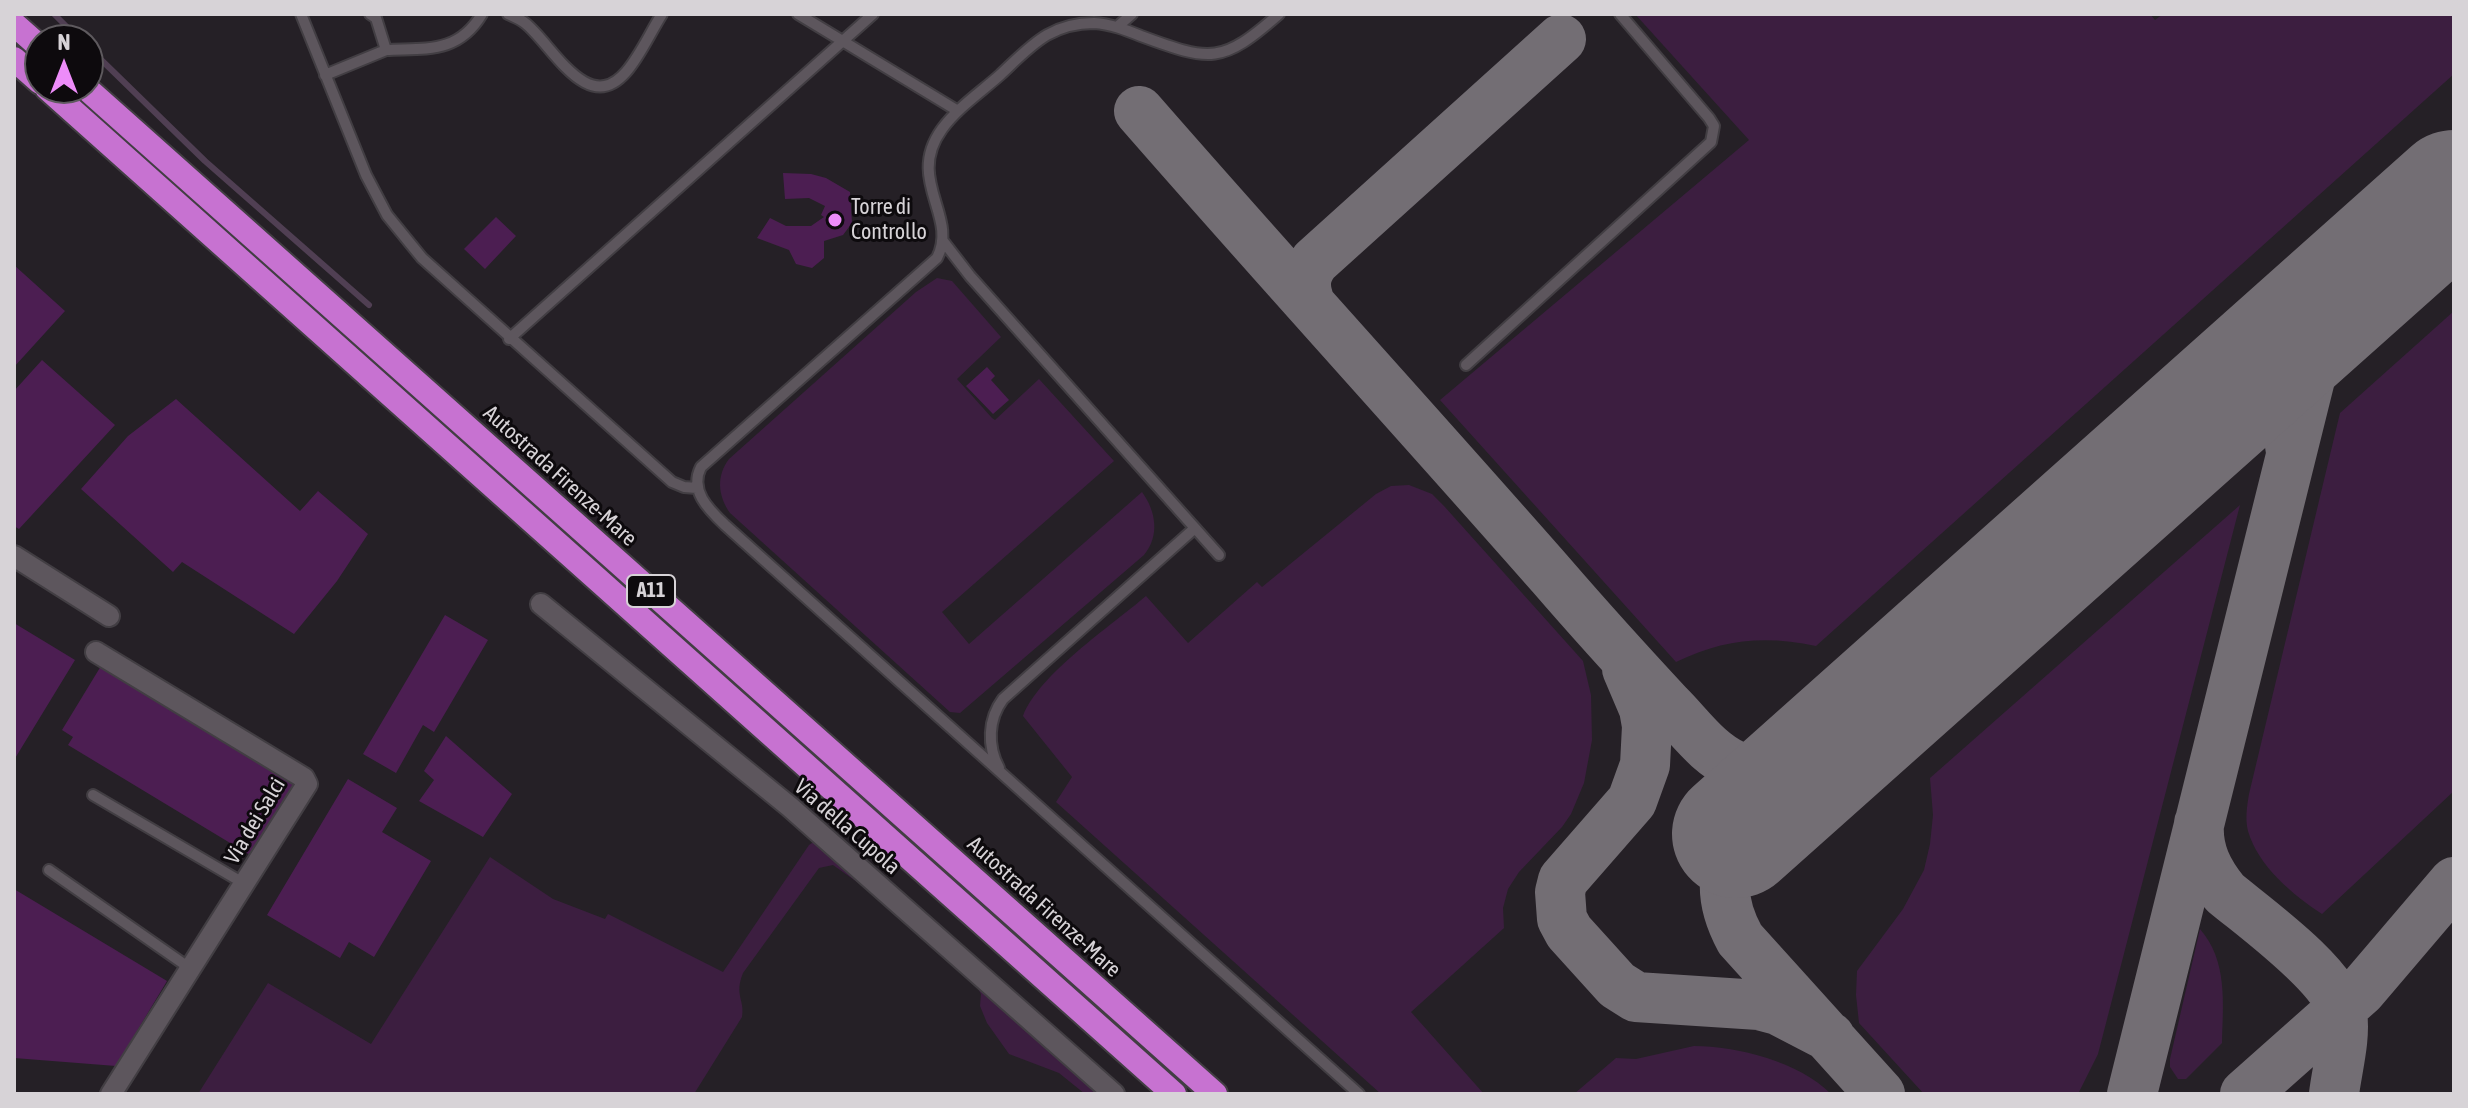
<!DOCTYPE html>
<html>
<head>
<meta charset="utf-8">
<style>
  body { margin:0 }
  #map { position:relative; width:2468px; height:1108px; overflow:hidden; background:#252026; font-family:"Asap Condensed",sans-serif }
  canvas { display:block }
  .frame { position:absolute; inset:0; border:16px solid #d7d3d7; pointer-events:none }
  .north { position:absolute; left:24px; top:24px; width:80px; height:80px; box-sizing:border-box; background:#0d0a0d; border:2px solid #5e5a5e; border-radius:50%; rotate:0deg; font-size:22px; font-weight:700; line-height:32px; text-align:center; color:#d7d3d7 }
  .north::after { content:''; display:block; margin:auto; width:28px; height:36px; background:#ed8cf9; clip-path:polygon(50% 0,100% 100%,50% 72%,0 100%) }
</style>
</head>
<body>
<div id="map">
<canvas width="2468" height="1108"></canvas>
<div class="frame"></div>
<div class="north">N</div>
</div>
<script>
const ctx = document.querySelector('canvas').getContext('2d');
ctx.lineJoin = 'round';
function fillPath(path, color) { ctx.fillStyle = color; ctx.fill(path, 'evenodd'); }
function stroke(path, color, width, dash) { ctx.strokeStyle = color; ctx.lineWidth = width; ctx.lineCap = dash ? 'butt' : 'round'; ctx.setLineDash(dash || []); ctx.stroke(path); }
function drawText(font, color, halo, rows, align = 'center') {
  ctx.font = font + ' "Asap Condensed",sans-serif'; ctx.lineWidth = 6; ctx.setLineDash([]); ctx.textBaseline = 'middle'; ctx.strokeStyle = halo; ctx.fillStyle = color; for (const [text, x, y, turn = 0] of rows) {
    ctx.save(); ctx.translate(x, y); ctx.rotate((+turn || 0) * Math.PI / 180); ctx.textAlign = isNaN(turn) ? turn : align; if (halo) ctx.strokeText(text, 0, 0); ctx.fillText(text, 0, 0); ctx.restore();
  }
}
const green = new Path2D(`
  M 1635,14 L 2150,14 L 2155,20 L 2163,14 L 2454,14 L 2454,74 L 1816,646 C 1766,635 1722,639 1676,662 L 1440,400 L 1749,140 Z
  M 937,278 L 952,281 L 1001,337 L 957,379 L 992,418 L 995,420 L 1039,379 L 1114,461 L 942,612 L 969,644 L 1142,492 C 1156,511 1160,536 1144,555 L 960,713 L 950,712 L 730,513 C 718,496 716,476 729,459 L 916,292 Z
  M 2454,311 L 2454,791 L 2322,914 C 2293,895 2258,866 2248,831 C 2245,819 2247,806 2249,794 L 2340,413 Z
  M 1409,485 L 1432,494 L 1444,506 L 1583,661 L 1591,695 L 1592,740 L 1584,783 L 1571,814 L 1562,827 L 1519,872 L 1508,889 L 1503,908 L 1504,928 L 1411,1012 L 1484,1094 L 1381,1094 L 1056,802 L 1072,777 L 1023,716 C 1039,674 1111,626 1146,596 L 1188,643 L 1257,582 L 1262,587 L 1376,494 L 1391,486 Z
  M 2240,505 L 2098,1054 L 2078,1094 L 1924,1094 L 1859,1023 L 1856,995 L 1857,971 L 1903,909 L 1924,870 L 1930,844 L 1933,815 L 1930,778 Z
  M 815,841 L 1110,1094 L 1085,1094 L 1059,1073 L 1009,1054 L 987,1023 L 980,1006 L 981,994 L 972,978 L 867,889 L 833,865 L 819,868 L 743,973 C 734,995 745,1000 742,1017 L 694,1094 L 198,1094 L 268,983 L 371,1044 L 490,857 L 553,899 L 605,919 L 608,914 L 723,972 L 809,845 Z
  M 2200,929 C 2228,961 2223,1004 2222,1043 L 2186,1079 L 2178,1079 L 2170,1067 L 2170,1059 Z
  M 1694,1046 C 1737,1046 1800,1062 1831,1094 L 1574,1094 L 1616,1058 L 1636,1059 Z`);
const stream = new Path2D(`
  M 54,14 L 80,40
  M 88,47 L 205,161 L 369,305`);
const taxiway = new Path2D(`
  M 1139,111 C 1275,267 1415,420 1552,576 C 1590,620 1629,663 1669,706 C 1690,727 1708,754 1736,766 C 1789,787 1831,744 1869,714
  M 1310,303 C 1304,287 1304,275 1315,261 L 1561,39
  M 2197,424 C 2209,417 2223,406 2237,404 C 2270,398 2288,423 2291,452
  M 1627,669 L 1644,709 L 1647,726 L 1645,765 L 1632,801 L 1563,880 L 1560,892 L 1562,919 L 1569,932 L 1617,985 L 1636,997 L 1759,1005 L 1778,1010 L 1830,1037
  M 1752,819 C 1722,860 1715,893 1740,939 L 1880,1094
  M 2199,823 C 2197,851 2208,872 2225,893 C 2255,918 2336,976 2342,1013 C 2346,1038 2337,1069 2334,1094
  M 2132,1094 L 2319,343 L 2343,299 L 2373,267
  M 2245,1094 L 2361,991 L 2454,882`);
const runway = new Path2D(`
  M 1736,834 L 2454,194`);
const building = new Path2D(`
  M 783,173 L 811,174 L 826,178 L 850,192 L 852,223 L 843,235 L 824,241 L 824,258 L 812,268 L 796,264 L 789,250 L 757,238 L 770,218 L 786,226 L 811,226 L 824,217 L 821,215 L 825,206 L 809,198 L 785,199 Z
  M 496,217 L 516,236 L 485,269 L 464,249 Z
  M 14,265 L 65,311 L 14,367 Z
  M 42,360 L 115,425 L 19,529 L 14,526 L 14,391 Z
  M 987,367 L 995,376 L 991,380 L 1009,400 L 993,414 L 966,386 Z
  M 176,399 L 300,511 L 318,491 L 368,534 L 337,581 L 294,634 L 182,562 L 173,572 L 81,489 L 128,436 Z
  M 445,615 L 488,640 L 434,732 L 423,725 L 396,773 L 363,754 Z
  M 14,623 L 75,660 L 14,760 Z
  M 101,666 L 297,784 L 258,848 L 255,846 L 250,855 L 68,745 L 73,737 L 62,730 Z
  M 446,736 L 512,794 L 483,837 L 419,801 L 434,780 L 424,771 Z
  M 348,779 L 397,808 L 382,832 L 431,861 L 374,957 L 349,942 L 340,958 L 267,915 Z
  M 14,889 L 167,981 L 116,1066 L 14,1058 Z`);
const lane = new Path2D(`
  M 301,14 L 366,175 L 387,215 L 422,258 L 672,482 L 684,487 L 697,488
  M 370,14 L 376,18 L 386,50 C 426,48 458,54 482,14
  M 508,14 C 514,17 520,19 525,23 C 552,44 587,117 626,72 C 640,56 650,33 662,14
  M 798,14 L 958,111
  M 1279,14 C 1222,64 1211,62 1141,36 C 1126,30 1111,24 1094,23 C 1078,23 1061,27 1047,35 C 1030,45 1015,61 1000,75 C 981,92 957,108 942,129 C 905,180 959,216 937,258 L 701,467 C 689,490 708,509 725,525 L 1359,1094
  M 1117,27 L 1132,14
  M 325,75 L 386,50
  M 943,241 L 970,276 L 1219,555
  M 509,339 L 873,14
  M 1466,365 L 1711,142 L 1714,126 L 1709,118 L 1620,14
  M 999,768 C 987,746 988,719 1003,699 L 1195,528
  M 93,795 L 245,884
  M 49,870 L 191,969`);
const street = new Path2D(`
  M 14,556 L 109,616
  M 541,604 L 790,807 L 1114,1094
  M 96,652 L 304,778 L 307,784 L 111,1094`);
const highway = new Path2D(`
  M 14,24 L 40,47
  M 14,59 L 40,82
  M 47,88 L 1174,1094
  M 86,88 L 1215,1094`);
const markers = [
  [835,220,8,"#ed8cf9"]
];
const shields = [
  [651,591,48]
];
const shieldNames = [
  ["A11",651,591]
];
const poiNames = [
  ["Torre di",851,207],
  ["Controllo",851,232]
];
const streetNames = [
  ["Autostrada Firenze-Mare",560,476,42],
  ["Via dei Salci",255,821,-59],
  ["Via della Cupola",847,827,41],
  ["Autostrada Firenze-Mare",1044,907,42]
];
fillPath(green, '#3c1e40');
stroke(stream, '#503f53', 6);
stroke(taxiway, '#736e74', 50);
stroke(runway, '#736e74', 128);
fillPath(building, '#4c1e52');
stroke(lane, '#423e43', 14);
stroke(street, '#423e43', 24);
stroke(highway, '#423e43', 28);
stroke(lane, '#5d565d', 10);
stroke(street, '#5d565d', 20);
stroke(highway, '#c772d1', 24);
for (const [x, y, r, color] of markers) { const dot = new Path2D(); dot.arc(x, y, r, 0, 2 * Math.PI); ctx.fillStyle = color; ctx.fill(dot); stroke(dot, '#0d0a0d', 3); }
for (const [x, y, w] of shields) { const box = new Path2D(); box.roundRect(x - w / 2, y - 16, w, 32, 6); ctx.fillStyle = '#0d0a0d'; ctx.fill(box); stroke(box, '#d7d3d7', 2); }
drawText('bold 20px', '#d7d3d7', null, shieldNames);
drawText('22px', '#d7d3d7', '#0d0a0d', poiNames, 'left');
drawText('22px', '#d7d3d7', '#0d0a0d', streetNames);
</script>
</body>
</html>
